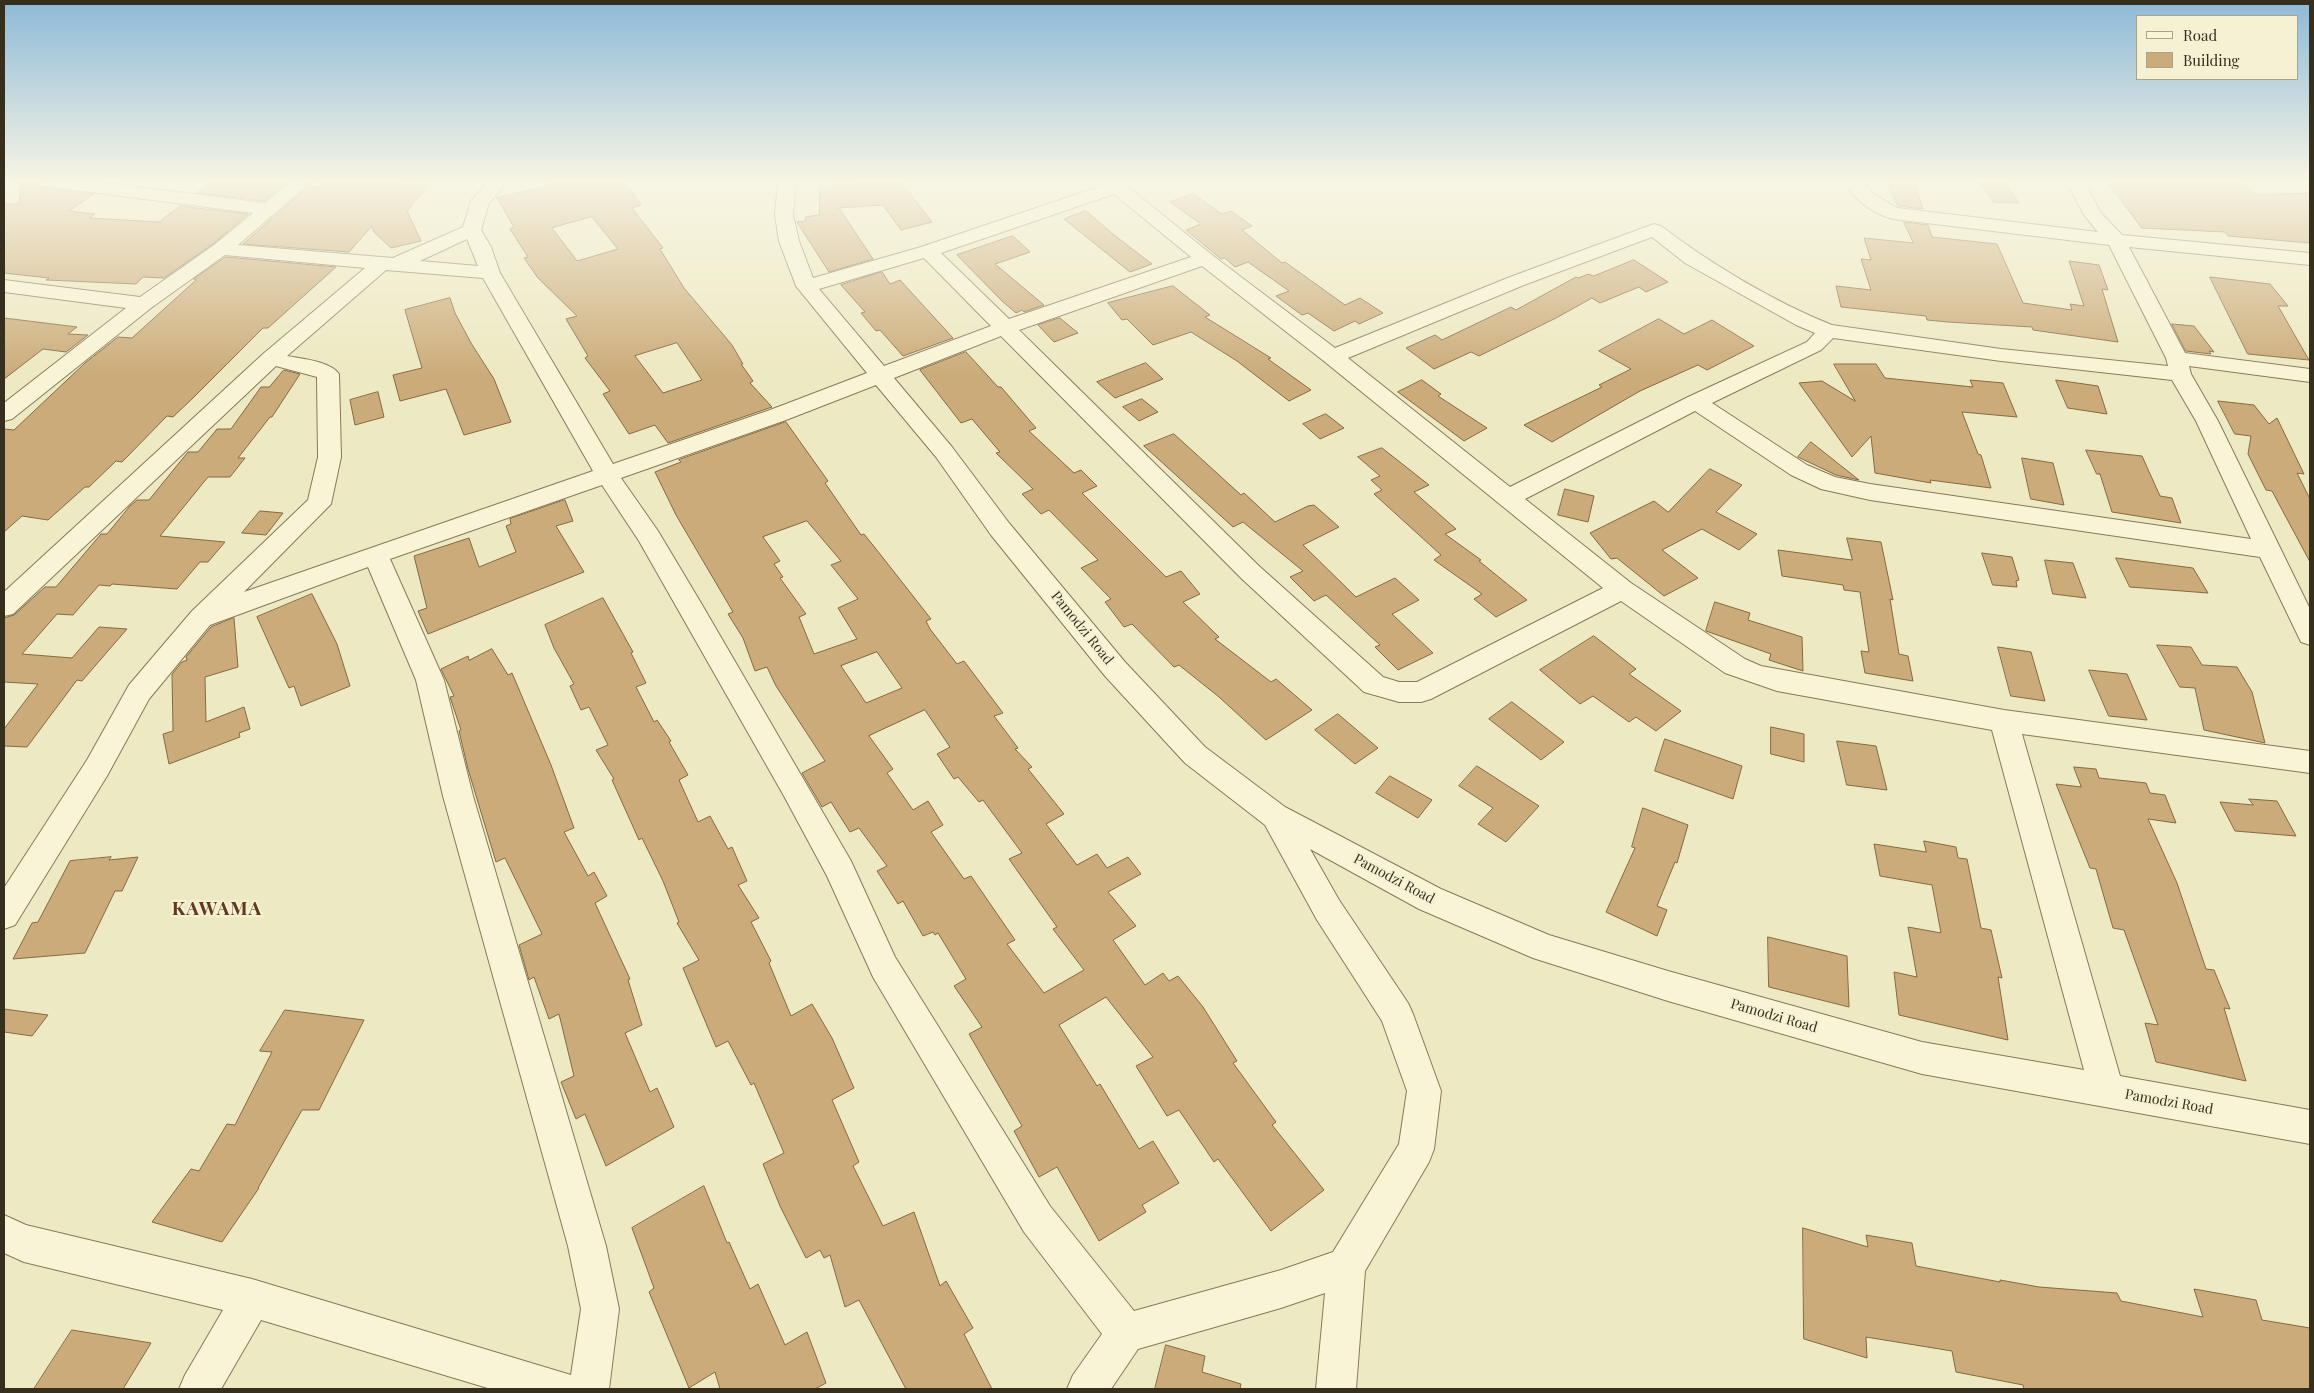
<!DOCTYPE html>
<html>
<head>
<meta charset="utf-8">
<style>
  body { margin:0 }
  #map { position:relative; width:2314px; height:1393px; overflow:hidden; background:#ede9c2; font-family:"Playfair Display",serif }
  canvas { display:block }
  .frame { position:absolute; inset:0; border:5px solid #372f1e; pointer-events:none }
  .legend { position:absolute; left:2136px; top:15px; width:162px; height:65px; box-sizing:border-box; background:#f5f1d2; border:1px solid #a9a38a; margin:0; padding:6px 9px; list-style:none; font-size:15px; color:#372f1e }
  .legend li { display:flex; align-items:center; gap:10px; height:25px }
  .legend b { width:25px; border:1px solid #a9a38a }
</style>
</head>
<body>
<div id="map">
<canvas width="2314" height="1393"></canvas>
<div class="frame"></div>
<ul class="legend">
<li><b style="height:6px;background:#f8f4d5"></b>Road</li>
<li><b style="height:14px;background:#cbab79"></b>Building</li>
</ul>
</div>
<script>
const ctx = document.querySelector('canvas').getContext('2d');
ctx.lineJoin = 'round';
function fillPath(path, color) { ctx.fillStyle = color; ctx.fill(path, 'evenodd'); }
function stroke(path, color, width, dash) { ctx.strokeStyle = color; ctx.lineWidth = width; ctx.lineCap = dash ? 'butt' : 'round'; ctx.setLineDash(dash || []); ctx.stroke(path); }
function drawText(font, color, halo, rows, align = 'center') {
  ctx.font = font + ' "Playfair Display",serif'; ctx.lineWidth = 4.5; ctx.setLineDash([]); ctx.textBaseline = 'middle'; ctx.strokeStyle = halo; ctx.fillStyle = color; for (const [text, x, y, turn = 0] of rows) {
    ctx.save(); ctx.translate(x, y); ctx.rotate((+turn || 0) * Math.PI / 180); ctx.textAlign = isNaN(turn) ? turn : align; if (halo) ctx.strokeText(text, 0, 0); ctx.fillText(text, 0, 0); ctx.restore();
  }
}
const building = new Path2D(`
  M 21,181 L 33,181 L 38,187 L 94,194 L 69,211 L 95,214 L 89,218 L 159,222 L 180,206 L 248,214 L 213,244 L 164,278 L 143,277 L 136,284 L 46,280 L 49,278 L 4,273 L 4,204 L 19,204 Z
  M 213,181 L 265,181 L 286,183 L 264,201 L 197,193 Z
  M 324,181 L 429,185 L 407,211 L 421,241 L 391,248 L 374,232 L 372,226 L 349,252 L 243,244 L 309,186 L 318,187 Z
  M 570,181 L 624,181 L 641,205 L 632,208 L 663,248 L 660,249 L 684,288 L 732,345 L 743,364 L 741,364 L 753,381 L 750,383 L 772,407 L 668,443 L 655,425 L 629,434 L 603,394 L 610,391 L 585,358 L 588,356 L 566,319 L 577,316 L 538,278 L 524,258 L 528,257 L 510,229 L 514,227 L 497,198 ZM 592,217 L 618,249 L 577,261 L 552,228 ZM 677,343 L 702,380 L 663,393 L 635,356 Z
  M 820,181 L 828,192 L 829,186 L 900,181 L 932,222 L 901,230 L 883,205 L 839,208 L 873,259 L 829,272 L 797,222 L 806,221 L 805,217 L 819,215 Z
  M 1979,181 L 2003,181 L 2019,203 L 1994,202 Z
  M 2107,181 L 2198,181 L 2245,184 L 2255,195 L 2310,193 L 2310,243 L 2228,236 L 2225,232 L 2142,228 Z
  M 1888,184 L 1916,186 L 1923,209 L 1898,206 Z
  M 1193,194 L 1222,214 L 1231,211 L 1252,226 L 1242,230 L 1282,263 L 1285,262 L 1345,305 L 1360,298 L 1383,313 L 1359,324 L 1355,321 L 1334,331 L 1308,313 L 1302,315 L 1276,296 L 1289,291 L 1248,262 L 1235,267 L 1225,258 L 1221,259 L 1186,230 L 1201,224 L 1170,202 Z
  M 1086,211 L 1114,235 L 1152,264 L 1130,272 L 1064,219 Z
  M 1904,222 L 1928,225 L 1932,237 L 1997,244 L 2023,303 L 2072,310 L 2070,304 L 2084,306 L 2069,261 L 2099,265 L 2108,290 L 2102,289 L 2118,342 L 2033,330 L 2032,327 L 1948,322 L 1927,320 L 1926,316 L 1841,307 L 1836,286 L 1871,290 L 1861,259 L 1871,260 L 1864,238 L 1913,243 Z
  M 1013,236 L 1030,252 L 995,264 L 1044,305 L 1024,312 L 1022,310 L 1016,313 L 1002,301 L 957,255 Z
  M 226,257 L 336,267 L 268,328 L 263,328 L 195,396 L 173,417 L 167,416 L 122,462 L 116,461 L 89,487 L 85,487 L 48,520 L 22,516 L 4,532 L 4,429 L 14,430 L 85,363 L 118,337 L 132,338 L 196,280 L 194,279 Z
  M 1634,260 L 1668,282 L 1646,292 L 1639,287 L 1600,303 L 1592,298 L 1556,318 L 1479,356 L 1471,352 L 1434,369 L 1406,348 L 1435,335 L 1442,340 L 1511,307 L 1516,310 L 1576,277 L 1578,278 L 1589,274 L 1593,276 Z
  M 882,272 L 890,284 L 900,280 L 953,338 L 903,356 L 880,330 L 876,331 L 861,313 L 865,312 L 841,285 Z
  M 2210,277 L 2270,284 L 2288,306 L 2278,306 L 2309,360 L 2248,354 Z
  M 1173,286 L 1210,315 L 1205,317 L 1271,358 L 1268,359 L 1311,390 L 1289,401 L 1237,361 L 1191,332 L 1153,345 L 1127,319 L 1122,320 L 1108,303 Z
  M 450,298 L 455,313 L 471,343 L 494,379 L 511,422 L 464,435 L 446,389 L 400,401 L 393,375 L 422,368 L 405,310 Z
  M 4,318 L 77,327 L 68,334 L 88,335 L 66,352 L 43,349 L 4,379 Z
  M 1060,318 L 1078,333 L 1054,342 L 1038,325 Z
  M 1659,319 L 1684,334 L 1712,320 L 1754,346 L 1707,370 L 1698,365 L 1640,391 L 1552,442 L 1524,425 L 1602,387 L 1599,385 L 1631,369 L 1599,351 Z
  M 2172,324 L 2194,326 L 2214,352 L 2209,351 L 2211,354 L 2186,351 Z
  M 966,352 L 998,387 L 1001,387 L 1036,428 L 1029,431 L 1074,473 L 1081,470 L 1097,486 L 1082,493 L 1166,577 L 1181,571 L 1200,594 L 1183,602 L 1219,637 L 1215,639 L 1271,682 L 1276,679 L 1312,710 L 1266,740 L 1219,697 L 1179,665 L 1174,667 L 1132,624 L 1124,627 L 1105,602 L 1111,599 L 1081,568 L 1098,560 L 1049,510 L 1041,514 L 1022,494 L 1033,489 L 996,453 L 1000,452 L 972,419 L 961,423 L 920,370 Z
  M 1146,363 L 1163,379 L 1115,398 L 1097,382 Z
  M 1834,364 L 1876,364 L 1885,378 L 1973,387 L 1970,380 L 2003,383 L 2017,417 L 1962,412 L 1978,454 L 1981,455 L 1991,488 L 1930,480 L 1931,483 L 1875,473 L 1871,436 L 1852,457 L 1799,383 L 1822,381 L 1855,401 Z
  M 284,370 L 300,374 L 272,417 L 270,417 L 238,458 L 245,458 L 230,477 L 208,477 L 160,536 L 225,542 L 208,562 L 200,562 L 177,589 L 112,584 L 110,586 L 99,585 L 73,615 L 57,614 L 22,654 L 72,658 L 99,627 L 127,629 L 82,681 L 77,680 L 27,747 L 4,746 L 4,729 L 38,684 L 4,682 L 4,618 L 14,615 L 45,587 L 56,587 L 101,534 L 107,534 L 130,506 L 137,500 L 149,500 L 188,452 L 198,452 L 217,429 L 231,429 L 261,387 L 269,387 Z
  M 1422,380 L 1441,394 L 1438,396 L 1487,428 L 1464,441 L 1398,392 Z
  M 2056,380 L 2098,386 L 2107,414 L 2068,408 Z
  M 378,392 L 384,417 L 355,425 L 350,400 Z
  M 1142,399 L 1158,412 L 1139,421 L 1123,407 Z
  M 2218,401 L 2254,405 L 2269,424 L 2277,418 L 2304,474 L 2297,473 L 2310,499 L 2310,562 L 2272,491 L 2266,490 L 2248,454 L 2251,436 L 2235,434 Z
  M 1326,414 L 1344,428 L 1320,439 L 1303,424 Z
  M 786,422 L 828,481 L 825,483 L 861,535 L 864,534 L 880,554 L 931,619 L 926,621 L 930,629 L 957,664 L 964,661 L 1003,713 L 994,716 L 1018,748 L 1015,749 L 1032,767 L 1028,769 L 1064,814 L 1046,824 L 1077,865 L 1097,854 L 1107,868 L 1128,857 L 1141,874 L 1108,892 L 1136,926 L 1113,940 L 1145,985 L 1163,973 L 1169,981 L 1178,976 L 1203,1007 L 1237,1061 L 1233,1063 L 1276,1122 L 1272,1125 L 1324,1190 L 1271,1231 L 1218,1159 L 1214,1162 L 1179,1110 L 1167,1116 L 1136,1066 L 1153,1057 L 1106,997 L 1059,1025 L 1097,1086 L 1100,1084 L 1139,1149 L 1153,1141 L 1179,1183 L 1142,1205 L 1146,1212 L 1099,1241 L 1057,1167 L 1039,1177 L 1014,1131 L 1022,1126 L 969,1034 L 982,1027 L 954,986 L 966,979 L 938,933 L 935,935 L 933,932 L 923,936 L 903,901 L 898,904 L 877,871 L 887,866 L 859,828 L 850,832 L 831,802 L 822,807 L 802,773 L 825,761 L 776,686 L 767,667 L 755,671 L 743,638 L 728,614 L 733,612 L 676,515 L 655,472 L 681,462 L 679,460 ZM 807,521 L 841,561 L 831,565 L 858,599 L 838,608 L 857,639 L 814,654 L 799,617 L 806,614 L 780,578 L 783,577 L 774,564 L 780,561 L 763,537 ZM 877,652 L 902,688 L 866,703 L 841,666 ZM 925,710 L 950,747 L 937,754 L 954,779 L 958,777 L 979,802 L 983,800 L 1022,853 L 1009,859 L 1057,927 L 1053,929 L 1084,970 L 1044,993 L 1007,944 L 1015,940 L 971,876 L 964,879 L 931,832 L 943,825 L 928,801 L 913,810 L 887,773 L 893,769 L 869,736 Z
  M 1174,434 L 1241,495 L 1244,493 L 1275,522 L 1308,506 L 1314,505 L 1339,527 L 1303,545 L 1356,597 L 1395,578 L 1419,600 L 1392,614 L 1433,653 L 1398,670 L 1375,647 L 1380,645 L 1326,595 L 1314,601 L 1290,577 L 1303,571 L 1243,522 L 1233,527 L 1144,446 Z
  M 1811,442 L 1859,480 L 1836,475 L 1798,457 Z
  M 1382,448 L 1429,485 L 1414,492 L 1456,529 L 1445,534 L 1481,560 L 1479,561 L 1527,600 L 1496,617 L 1474,599 L 1482,594 L 1434,560 L 1441,555 L 1374,494 L 1382,490 L 1371,480 L 1380,476 L 1358,457 Z
  M 2086,450 L 2142,456 L 2160,496 L 2172,498 L 2181,523 L 2112,512 L 2100,474 L 2097,474 Z
  M 2022,458 L 2053,463 L 2064,505 L 2031,499 Z
  M 1710,469 L 1742,485 L 1716,512 L 1757,534 L 1739,550 L 1702,529 L 1662,550 L 1698,578 L 1664,596 L 1617,558 L 1611,559 L 1590,533 L 1654,501 L 1668,512 Z
  M 1565,489 L 1594,496 L 1588,522 L 1558,515 Z
  M 565,500 L 573,521 L 556,526 L 584,572 L 428,634 L 418,611 L 427,608 L 414,556 L 469,538 L 479,567 L 516,552 L 506,526 L 511,524 L 510,519 Z
  M 260,511 L 283,513 L 266,535 L 242,533 Z
  M 1847,538 L 1881,542 L 1893,600 L 1890,599 L 1899,654 L 1908,656 L 1913,681 L 1865,673 L 1861,651 L 1869,652 L 1860,592 L 1844,590 L 1843,585 L 1782,576 L 1778,550 L 1852,560 Z
  M 1982,553 L 2012,557 L 2019,580 L 2016,581 L 2017,587 L 1993,585 Z
  M 2116,558 L 2193,568 L 2208,593 L 2130,587 Z
  M 2045,560 L 2073,563 L 2086,598 L 2053,594 Z
  M 312,594 L 337,644 L 350,686 L 301,706 L 294,686 L 289,688 L 257,617 Z
  M 603,598 L 633,652 L 631,653 L 646,683 L 636,687 L 654,722 L 657,720 L 671,741 L 669,742 L 688,775 L 679,780 L 698,822 L 710,816 L 728,849 L 732,847 L 747,881 L 738,885 L 759,918 L 751,922 L 771,961 L 769,963 L 791,1016 L 812,1004 L 832,1038 L 854,1088 L 832,1100 L 859,1162 L 853,1166 L 883,1226 L 914,1212 L 940,1286 L 946,1281 L 973,1328 L 964,1334 L 992,1389 L 906,1389 L 859,1300 L 845,1307 L 830,1255 L 824,1258 L 820,1250 L 806,1258 L 780,1206 L 763,1164 L 784,1153 L 754,1083 L 751,1085 L 728,1041 L 716,1047 L 683,968 L 699,960 L 677,923 L 679,922 L 663,881 L 642,838 L 639,840 L 612,780 L 614,779 L 596,750 L 608,745 L 589,707 L 581,710 L 570,686 L 574,684 L 554,648 L 545,625 Z
  M 1715,602 L 1750,613 L 1748,620 L 1802,637 L 1803,671 L 1769,660 L 1771,654 L 1706,631 Z
  M 234,618 L 238,667 L 205,677 L 206,722 L 244,707 L 250,729 L 239,733 L 240,737 L 169,764 L 163,734 L 173,731 L 172,674 L 182,662 L 187,660 L 186,657 L 211,627 Z
  M 1594,636 L 1636,669 L 1629,674 L 1681,711 L 1656,731 L 1636,717 L 1629,722 L 1593,696 L 1580,704 L 1540,670 Z
  M 2157,645 L 2191,647 L 2202,665 L 2237,667 L 2252,692 L 2265,743 L 2204,730 L 2195,688 L 2180,687 Z
  M 1998,647 L 2031,652 L 2045,701 L 2011,696 Z
  M 492,649 L 508,675 L 512,673 L 551,765 L 574,828 L 564,832 L 588,876 L 594,872 L 607,896 L 595,903 L 630,979 L 628,980 L 642,1025 L 625,1033 L 650,1092 L 657,1088 L 674,1127 L 606,1166 L 585,1114 L 576,1119 L 561,1082 L 574,1076 L 559,1014 L 549,1019 L 534,977 L 529,980 L 519,945 L 542,934 L 505,858 L 496,862 L 468,769 L 459,731 L 461,730 L 450,697 L 454,696 L 441,669 L 468,656 L 469,660 Z
  M 2089,670 L 2127,674 L 2147,720 L 2109,716 Z
  M 1512,702 L 1564,742 L 1541,760 L 1489,719 Z
  M 1338,714 L 1378,748 L 1355,764 L 1315,730 Z
  M 1771,727 L 1804,734 L 1804,762 L 1771,754 Z
  M 1665,739 L 1742,766 L 1733,799 L 1655,771 Z
  M 1837,741 L 1876,746 L 1887,790 L 1847,785 Z
  M 1477,766 L 1539,806 L 1506,842 L 1478,824 L 1493,808 L 1459,786 Z
  M 2074,767 L 2096,769 L 2099,778 L 2146,783 L 2150,793 L 2165,795 L 2176,823 L 2148,819 L 2177,883 L 2206,969 L 2214,970 L 2230,1009 L 2224,1008 L 2246,1081 L 2156,1062 L 2145,1023 L 2158,1025 L 2124,930 L 2113,928 L 2096,869 L 2090,868 L 2056,784 L 2081,787 Z
  M 1390,776 L 1432,800 L 1418,818 L 1376,793 Z
  M 2249,799 L 2277,801 L 2296,836 L 2235,831 L 2220,802 L 2253,805 Z
  M 1643,808 L 1688,825 L 1677,863 L 1675,862 L 1657,906 L 1667,910 L 1657,936 L 1606,912 L 1635,848 L 1632,847 Z
  M 1924,841 L 1956,847 L 1958,858 L 1967,859 L 1981,928 L 1991,930 L 2002,978 L 1998,977 L 2008,1040 L 1899,1015 L 1894,972 L 1917,977 L 1908,927 L 1941,933 L 1932,885 L 1880,876 L 1874,844 L 1926,852 Z
  M 111,857 L 109,860 L 138,857 L 122,891 L 115,891 L 85,953 L 13,959 L 32,923 L 38,922 L 70,861 Z
  M 1768,937 L 1847,956 L 1849,1007 L 1769,987 Z
  M 4,1009 L 48,1015 L 32,1036 L 4,1032 Z
  M 285,1010 L 364,1020 L 319,1110 L 302,1110 L 258,1188 L 259,1188 L 222,1242 L 152,1222 L 191,1169 L 199,1171 L 227,1124 L 235,1125 L 272,1052 L 260,1051 Z
  M 704,1186 L 727,1243 L 729,1242 L 750,1289 L 758,1284 L 785,1345 L 807,1332 L 826,1383 L 815,1389 L 720,1389 L 715,1372 L 689,1388 L 649,1292 L 654,1288 L 632,1228 Z
  M 1803,1228 L 1868,1247 L 1866,1235 L 1912,1243 L 1916,1266 L 2000,1282 L 2000,1280 L 2039,1287 L 2117,1293 L 2121,1301 L 2203,1317 L 2194,1289 L 2256,1300 L 2262,1320 L 2310,1328 L 2310,1389 L 2024,1389 L 2023,1385 L 1956,1372 L 1952,1351 L 1866,1337 L 1867,1358 L 1804,1339 Z
  M 72,1330 L 151,1343 L 123,1389 L 34,1389 Z
  M 1166,1345 L 1205,1356 L 1202,1372 L 1241,1384 L 1240,1389 L 1155,1389 Z`);
const minor = new Path2D(`
  M 35,181 L 89,181 L 265,203 L 292,181 L 312,181 L 238,245 L 393,258 L 463,227 L 471,201 L 489,181 L 508,181 L 489,203 L 481,230 L 491,247 L 500,273 L 613,464 L 770,410 L 867,373 L 796,286 L 779,241 L 775,215 L 778,181 L 796,181 L 793,215 L 799,241 L 813,278 L 921,247 L 1104,185 L 1101,181 L 1121,181 L 1212,255 L 1335,348 L 1510,277 L 1654,224 L 1661,226 C 1711,264 1774,302 1832,325 L 2001,349 L 2168,366 L 2166,358 L 2109,245 L 1893,219 C 1872,213 1854,200 1845,181 L 1863,181 L 1872,193 L 1897,208 L 2098,232 L 2084,215 L 2066,181 L 2084,181 L 2101,213 L 2122,235 L 2310,253 L 2310,265 L 2129,247 L 2185,353 L 2310,369 L 2310,382 L 2189,366 L 2191,374 L 2218,421 L 2310,609 L 2310,645 L 2301,642 L 2260,557 L 1870,500 L 1821,489 L 1791,475 L 1695,411 L 1525,499 L 1631,583 L 1745,659 L 1761,666 L 2004,710 L 2310,751 L 2310,773 L 2022,734 L 2120,1076 L 2310,1110 L 2310,1144 L 1922,1074 L 1668,1001 L 1533,958 L 1419,909 L 1310,849 L 1339,900 L 1408,1003 L 1413,1014 L 1441,1091 L 1434,1149 L 1429,1162 L 1365,1271 L 1356,1389 L 1316,1389 L 1325,1293 L 1281,1308 L 1138,1349 L 1111,1389 L 1067,1389 L 1073,1375 L 1102,1334 L 1024,1232 L 873,977 L 827,876 L 784,796 L 639,541 L 602,485 L 390,559 L 444,680 L 473,796 L 606,1246 L 619,1309 L 609,1389 L 491,1389 L 261,1320 L 221,1389 L 179,1389 L 185,1375 L 223,1310 L 24,1262 L 4,1253 L 4,1215 L 26,1225 L 252,1279 L 571,1375 L 581,1309 L 568,1246 L 443,796 L 416,680 L 368,567 L 210,625 L 149,699 L 107,776 L 15,925 L 4,929 L 4,888 L 87,760 L 129,685 L 192,611 L 308,500 L 318,457 L 317,377 L 276,366 L 13,614 L 4,616 L 4,592 L 263,354 L 365,268 L 225,255 L 151,308 L 12,419 L 4,421 L 4,403 L 126,308 L 4,292 L 4,280 L 140,297 L 214,245 L 253,213 L 44,186 L 38,185 ZM 1114,194 L 1191,257 L 1009,319 L 941,253 ZM 1652,237 L 1685,263 L 1796,325 L 1815,333 L 1807,342 L 1688,397 L 1510,487 L 1348,358 L 1524,285 ZM 467,239 L 478,266 L 420,261 ZM 924,258 L 991,326 L 884,366 L 819,289 ZM 1202,266 L 1325,362 L 1603,588 L 1417,682 L 1399,682 L 1383,677 L 1259,566 L 1019,330 ZM 386,270 L 483,278 L 593,471 L 244,592 L 331,504 L 341,457 L 339,374 C 330,361 302,359 287,356 ZM 1001,336 L 1241,578 L 1364,692 L 1399,702 L 1421,702 L 1431,699 L 1621,601 L 1725,673 L 1777,691 L 1992,730 L 2084,1070 L 1922,1042 L 1668,971 L 1549,935 L 1441,889 L 1285,807 L 1205,747 L 1125,662 L 1009,523 L 952,447 L 894,378 ZM 1833,338 L 2001,361 L 2172,380 L 2196,421 L 2251,539 L 1870,484 L 1835,477 L 1807,465 L 1712,403 L 1821,350 ZM 876,385 L 936,457 L 991,535 L 1105,676 L 1185,763 L 1265,825 L 1317,920 L 1382,1021 L 1407,1091 L 1399,1144 L 1333,1252 L 1281,1270 L 1134,1311 L 1050,1206 L 895,957 L 851,861 L 701,603 L 658,531 L 621,478 L 786,420 Z`);
const streetNames = [
  ["Pamodzi Road",1082,628,51],
  ["Pamodzi Road",1394,879,28],
  ["Pamodzi Road",1774,1016,16],
  ["Pamodzi Road",2169,1102,10]
];
const districtNames = [
  ["KAWAMA",217,909]
];
fillPath(building, '#cbab79');
stroke(building, '#866940', 1);
stroke(minor, '#877a5a', 2);
fillPath(minor, '#f8f4d5');
const sky = ctx.createLinearGradient(0, 0, 0, 376);
sky.addColorStop(0, '#8db9d7');
sky.addColorStop(0.48, '#f7f5e4');
sky.addColorStop(1, '#f7f5e400');
ctx.fillStyle = sky;
ctx.fillRect(0, 0, 2314, 376);
drawText('14px', '#372f1e', '#f5f1d2', streetNames);
ctx.letterSpacing = '1px';
drawText('bold 19px', '#63391e', '#f5f1d2', districtNames);
ctx.letterSpacing = '0px';
</script>
</body>
</html>
